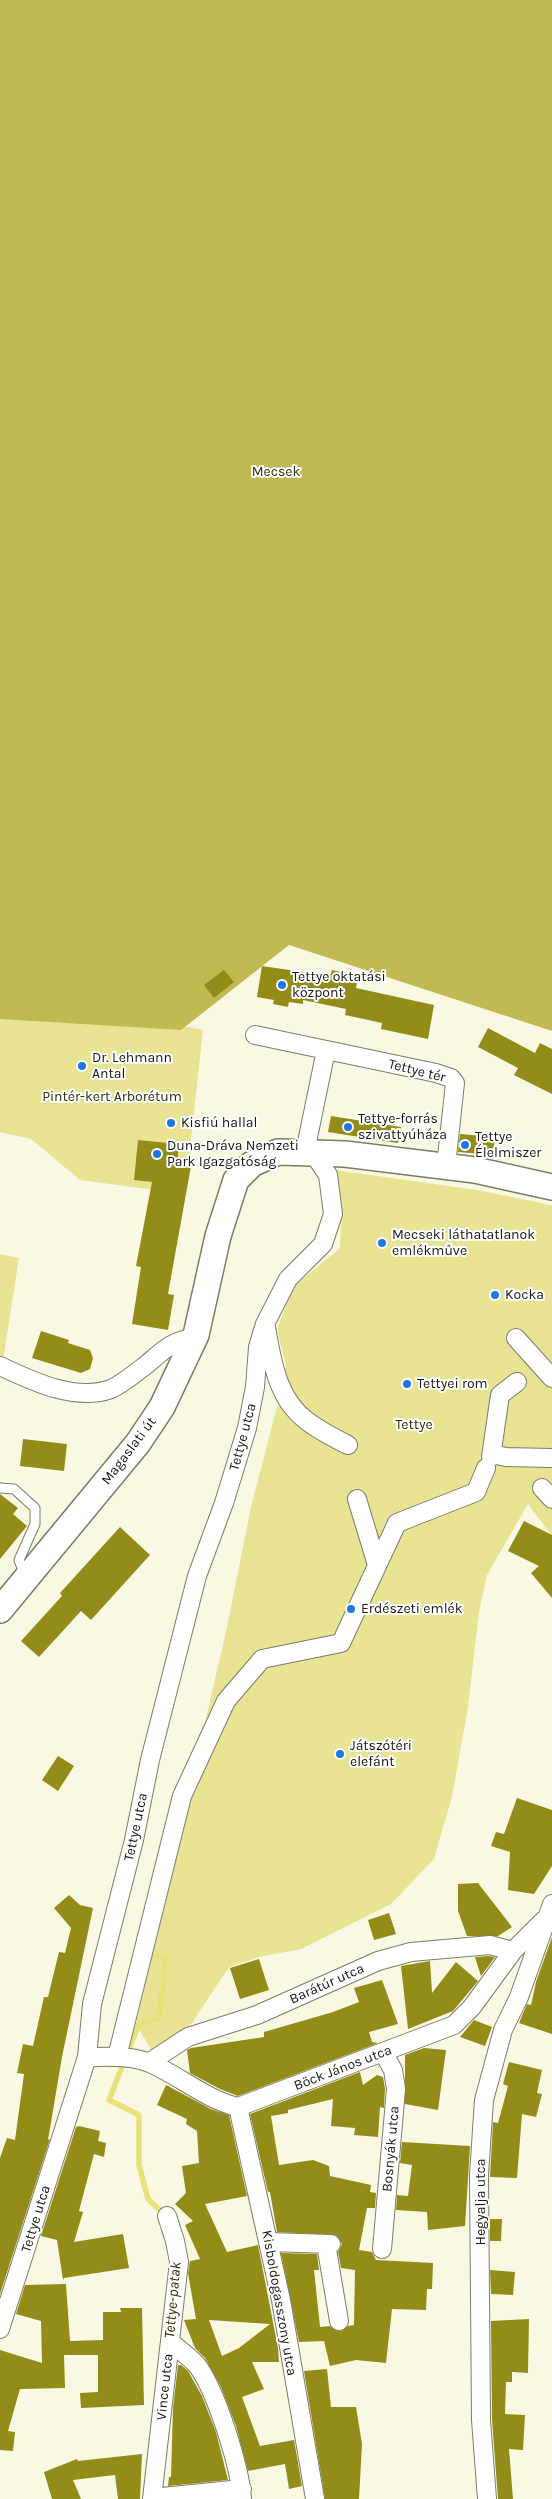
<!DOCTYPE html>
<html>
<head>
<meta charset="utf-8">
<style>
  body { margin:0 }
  canvas { display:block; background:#f9f9e3 }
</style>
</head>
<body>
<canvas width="552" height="2499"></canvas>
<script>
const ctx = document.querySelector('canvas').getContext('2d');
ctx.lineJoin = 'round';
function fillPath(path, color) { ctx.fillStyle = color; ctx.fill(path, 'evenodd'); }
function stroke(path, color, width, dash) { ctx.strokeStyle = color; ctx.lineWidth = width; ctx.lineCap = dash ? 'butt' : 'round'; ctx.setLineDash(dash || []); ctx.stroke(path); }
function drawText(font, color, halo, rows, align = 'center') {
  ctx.font = font + ' Karla,sans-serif'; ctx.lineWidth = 4; ctx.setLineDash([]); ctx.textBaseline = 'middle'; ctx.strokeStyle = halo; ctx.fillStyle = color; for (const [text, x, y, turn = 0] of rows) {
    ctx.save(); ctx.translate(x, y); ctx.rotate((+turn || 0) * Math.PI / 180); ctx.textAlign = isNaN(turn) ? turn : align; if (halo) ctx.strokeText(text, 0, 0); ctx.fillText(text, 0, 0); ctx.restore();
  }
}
const green = new Path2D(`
  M 0,802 L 49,997 L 203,1030 L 185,1194 L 80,1180 L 31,1139 L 0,1132 Z
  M 335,1170 L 477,1190 L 552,1205 L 552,1536 L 528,1504 L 487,1575 L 479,1612 L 468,1707 L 452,1797 L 434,1859 L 391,1904 L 301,1949 L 259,1957 L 229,1967 L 192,2023 L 157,2060 L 136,2024 L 227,1627 L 251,1507 L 280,1395 L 286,1365 L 277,1330 L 292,1288 L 340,1248 L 341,1211 Z
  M 0,1254 L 19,1258 L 3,1361 L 0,1359 Z`);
const forest = new Path2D(`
  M 0,0 L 552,0 L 552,1031 L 289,945 L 181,1030 L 0,1019 Z`);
const stream = new Path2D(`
  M 148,1955 L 166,1958 L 159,2018 L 138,2026 L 109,2100 L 139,2115 L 139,2165 L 148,2199 L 165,2215`);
const building = new Path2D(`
  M 262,966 L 330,976 L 332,970 L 358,976 L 356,988 L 434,1005 L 428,1039 L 381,1029 L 382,1023 L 345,1015 L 346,1009 L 303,1000 L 303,1004 L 289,1002 L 288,1007 L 273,1004 L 274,1000 L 257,997 Z
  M 224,970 L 234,982 L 214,998 L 204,985 Z
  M 488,1028 L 535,1053 L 540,1043 L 552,1049 L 552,1094 L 514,1075 L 518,1068 L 478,1047 Z
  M 331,1116 L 401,1127 L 398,1143 L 328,1132 Z
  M 460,1134 L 495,1137 L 493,1155 L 458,1152 Z
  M 138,1140 L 179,1144 L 177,1165 L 191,1166 L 168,1294 L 174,1295 L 168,1330 L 132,1324 L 141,1267 L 136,1266 L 152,1182 L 134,1180 Z
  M 41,1331 L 69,1340 L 68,1343 L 90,1350 L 93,1358 L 90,1369 L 81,1373 L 32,1358 Z
  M 23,1439 L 67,1444 L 64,1471 L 20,1466 Z
  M 0,1494 L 18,1508 L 13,1514 L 27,1526 L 0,1559 Z
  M 524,1521 L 552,1535 L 552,1598 L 531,1573 L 539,1566 L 508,1551 Z
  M 120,1527 L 150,1555 L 91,1620 L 81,1611 L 39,1657 L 21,1641 L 62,1596 L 60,1593 Z
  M 58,1756 L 74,1766 L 58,1791 L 42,1780 Z
  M 517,1798 L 552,1810 L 552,1866 L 534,1894 L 508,1890 L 510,1852 L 491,1846 L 496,1832 L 504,1834 Z
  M 478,1883 L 512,1927 L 498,1936 L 467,1936 L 458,1911 L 458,1884 Z
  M 69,1895 L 80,1905 L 93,1908 L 62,2057 L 48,2140 L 50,2139 L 0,2294 L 0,2158 L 7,2138 L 15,2140 L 24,2074 L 17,2073 L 23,2044 L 33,2046 L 44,1997 L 48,1997 L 59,1952 L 65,1953 L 71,1928 L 54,1908 Z
  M 389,1913 L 396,1934 L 374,1940 L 368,1920 Z
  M 552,1937 L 552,2034 L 519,2023 L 527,2004 L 531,2005 L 536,1982 Z
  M 489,1956 L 495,1957 L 481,1976 L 475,1957 Z
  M 259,1959 L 269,1990 L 240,1999 L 230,1968 Z
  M 430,1961 L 432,1993 L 456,1962 L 478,1981 L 453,2011 L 408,2029 L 401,1966 Z
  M 382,1980 L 398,2024 L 369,2032 L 372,2042 L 378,2043 L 238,2096 L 220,2089 L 190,2073 L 187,2050 L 191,2048 L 264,2037 L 264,2032 L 333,2012 L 359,2002 L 354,1988 Z
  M 474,2020 L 492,2027 L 485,2046 L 460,2037 Z
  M 424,2048 L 446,2050 L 438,2110 L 405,2104 L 405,2055 Z
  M 509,2062 L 542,2070 L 537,2093 L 542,2094 L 536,2117 L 522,2114 L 517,2178 L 490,2177 L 493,2122 L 498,2123 L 508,2086 L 503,2084 Z
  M 360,2072 L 363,2085 L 377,2075 L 383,2077 L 385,2089 L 384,2108 L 380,2107 L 378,2137 L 354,2135 L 355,2128 L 331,2126 L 333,2099 L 288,2110 L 288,2113 L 271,2116 L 279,2165 L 313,2160 L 329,2166 L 330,2176 L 371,2185 L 370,2192 L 376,2193 L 375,2208 L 367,2208 L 359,2250 L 372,2252 L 376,2260 L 433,2263 L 432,2289 L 427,2289 L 426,2310 L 392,2309 L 386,2363 L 356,2360 L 330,2366 L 324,2341 L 299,2342 L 281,2253 L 317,2254 L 319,2270 L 314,2270 L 320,2327 L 330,2326 L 336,2331 L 341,2331 L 348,2326 L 354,2325 L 355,2270 L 341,2268 L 338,2252 L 342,2244 L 336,2235 L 277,2232 L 270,2192 L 268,2192 L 250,2114 Z
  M 166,2085 L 211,2109 L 229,2115 L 247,2196 L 205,2204 L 227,2252 L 258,2245 L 278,2348 L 279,2362 L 252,2362 L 264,2389 L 242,2397 L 260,2446 L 294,2440 L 302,2486 L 289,2489 L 285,2464 L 248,2471 L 236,2426 L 221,2387 L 205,2358 L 195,2348 L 184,2320 L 196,2319 L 188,2273 L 190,2261 L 200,2259 L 185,2225 L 193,2221 L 175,2204 L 186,2193 L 182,2166 L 199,2163 L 197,2131 L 186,2124 L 187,2119 L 157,2105 ZM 209,2320 L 270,2324 L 239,2348 L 222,2356 Z
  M 79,2126 L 100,2131 L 98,2141 L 106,2143 L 104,2157 L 94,2154 L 79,2211 L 83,2212 L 74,2242 L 123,2234 L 129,2268 L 64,2278 L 63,2280 L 57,2240 L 41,2236 L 76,2127 Z
  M 402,2142 L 470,2146 L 465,2226 L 428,2230 L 427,2212 L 396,2210 L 397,2195 L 408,2196 L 412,2165 L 400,2163 Z
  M 490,2219 L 502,2219 L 501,2241 L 490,2241 Z
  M 490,2270 L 515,2272 L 513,2295 L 491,2294 Z
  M 66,2284 L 70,2341 L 103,2340 L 103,2312 L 121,2312 L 120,2308 L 142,2308 L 144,2405 L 81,2408 L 80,2393 L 98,2392 L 98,2355 L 64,2355 L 65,2388 L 20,2389 L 8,2431 L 15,2432 L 13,2451 L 0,2450 L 0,2350 L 42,2363 L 41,2321 L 16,2314 L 25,2285 Z
  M 529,2319 L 528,2373 L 512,2372 L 512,2382 L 506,2382 L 505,2414 L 525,2415 L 523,2450 L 509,2449 L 513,2499 L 498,2499 L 492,2420 L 491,2321 Z
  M 178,2365 L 181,2365 L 188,2371 L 202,2396 L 216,2432 L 228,2480 L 168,2486 L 169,2477 L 171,2477 L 173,2408 Z
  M 327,2369 L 331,2407 L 356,2407 L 362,2444 L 359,2499 L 325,2499 L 304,2371 Z
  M 142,2454 L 140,2499 L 118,2499 L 115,2475 L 73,2480 L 81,2499 L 52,2499 L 44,2472 L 77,2459 L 78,2461 Z`);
const lane = new Path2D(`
  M 0,1488 L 14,1489 L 35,1508 L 35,1524 L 19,1560 L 25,1576`);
const street = new Path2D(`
  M 255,1035 L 436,1073 L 451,1078 L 455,1083 L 446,1166
  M 305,1152 L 326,1050
  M 266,1327 C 272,1361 277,1399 307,1421 C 320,1431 334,1438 348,1445
  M 516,1338 L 552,1378
  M 0,1366 C 32,1381 75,1402 111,1389 C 123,1384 135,1373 146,1365 C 163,1351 172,1340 195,1338
  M 492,1454 L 506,1457 L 552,1458
  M 491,1457 L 500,1395 L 517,1382
  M 542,1488 L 552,1499
  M 357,1499 L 377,1565
  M 87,2057 C 107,2057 133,2055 152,2064 C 181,2077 207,2100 238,2107 L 454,2025 L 472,2007 L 513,1951 L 544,1920
  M 117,2057 L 182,1796 L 226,1701 L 262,1659 L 341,1643 L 397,1523 L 476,1492 L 486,1468
  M 150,2062 L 188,2037 L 257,2015 L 378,1961 L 411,1952 L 490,1945 L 513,1951
  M 238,2107 L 281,2300 L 315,2499
  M 269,2242 L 331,2244
  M 326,2244 L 339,2321
  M 382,2249 L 396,2089 L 393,2070 L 383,2052
  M 0,2329 L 87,2057 L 92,2004 L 134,1840 L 150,1760 L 197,1576 L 224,1503 L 247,1428 L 255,1387 L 258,1347 L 265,1324 L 288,1279 L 323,1244 L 333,1214 L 328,1175 L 313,1153
  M 170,2341 C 178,2349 188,2356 196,2364 C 216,2389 240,2467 242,2499
  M 152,2498 L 242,2489
  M 152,2499 L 179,2262 L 175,2241 L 167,2216
  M 487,2499 L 481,2420 L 479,2175 L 484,2100 L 503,2030 L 519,1997 L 552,1904`);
const secondary = new Path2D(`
  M 0,1610 L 138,1443 L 162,1407 L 196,1335 L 218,1236 L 236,1180 L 252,1164 L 278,1152 L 345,1154 L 475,1170 L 552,1187`);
const markers = [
  [282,985,5,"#1d78e1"],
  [82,1066,5,"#1d78e1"],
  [171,1123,5,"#1d78e1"],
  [348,1127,5,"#1d78e1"],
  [465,1145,5,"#1d78e1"],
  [157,1154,5,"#1d78e1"],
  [382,1243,5,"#1d78e1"],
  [495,1295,5,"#1d78e1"],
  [407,1384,5,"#1d78e1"],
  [351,1609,5,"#1d78e1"],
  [340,1754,5,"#1d78e1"]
];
const parkNames = [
  ["Mecsek",276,472],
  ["Pintér-kert Arborétum",112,1097],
  ["Tettye",414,1425]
];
const poiNames = [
  ["Tettye oktatási",292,977],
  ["központ",292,993],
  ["Dr. Lehmann",92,1058],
  ["Antal",92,1074],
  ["Tettye-forrás",358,1119],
  ["szivattyúháza",358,1135],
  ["Kisfiú hallal",181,1123],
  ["Tettye",475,1137],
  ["Élelmiszer",475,1153],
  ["Duna-Dráva Nemzeti",167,1146],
  ["Park Igazgatóság",167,1162],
  ["Mecseki láthatatlanok",392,1235],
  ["emlékműve",392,1251],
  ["Kocka",505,1295],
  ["Tettyei rom",417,1384],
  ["Erdészeti emlék",361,1609],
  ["Játszótéri",350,1746],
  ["elefánt",350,1762]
];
const streetNames = [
  ["Tettye tér",417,1071,14],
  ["Tettye utca",243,1437,-75],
  ["Magaslati út",129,1451,-53],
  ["Tettye utca",136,1827,-78],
  ["Barátúr utca",327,1984,-24],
  ["Böck János utca",343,2068,-21],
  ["Bosnyák utca",391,2149,-85],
  ["Hegyalja utca",481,2202,-90],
  ["Tettye utca",36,2219,-73],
  ["Kisboldogasszony utca",279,2303,80],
  ["Vince utca",165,2387,-84]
];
const waterNames = [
  ["Tettye-patak",173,2300,-85]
];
fillPath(green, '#e8e494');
fillPath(forest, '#c1ba52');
stroke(stream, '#e8e27a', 5.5);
fillPath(building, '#938c18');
stroke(lane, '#7c7c69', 11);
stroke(street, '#7c7c69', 20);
stroke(secondary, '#7c7c69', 28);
stroke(lane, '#fff', 9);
stroke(street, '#fff', 18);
stroke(secondary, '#fff', 25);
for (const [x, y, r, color] of markers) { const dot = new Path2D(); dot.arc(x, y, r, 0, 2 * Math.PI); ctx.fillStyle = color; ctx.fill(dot); stroke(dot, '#fff', 2); }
drawText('14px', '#2f2c00', '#fff', parkNames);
drawText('14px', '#17170f', '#fff', poiNames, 'left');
drawText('14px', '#17170f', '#fff', streetNames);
drawText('italic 15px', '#312e00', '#fff', waterNames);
</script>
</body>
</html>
